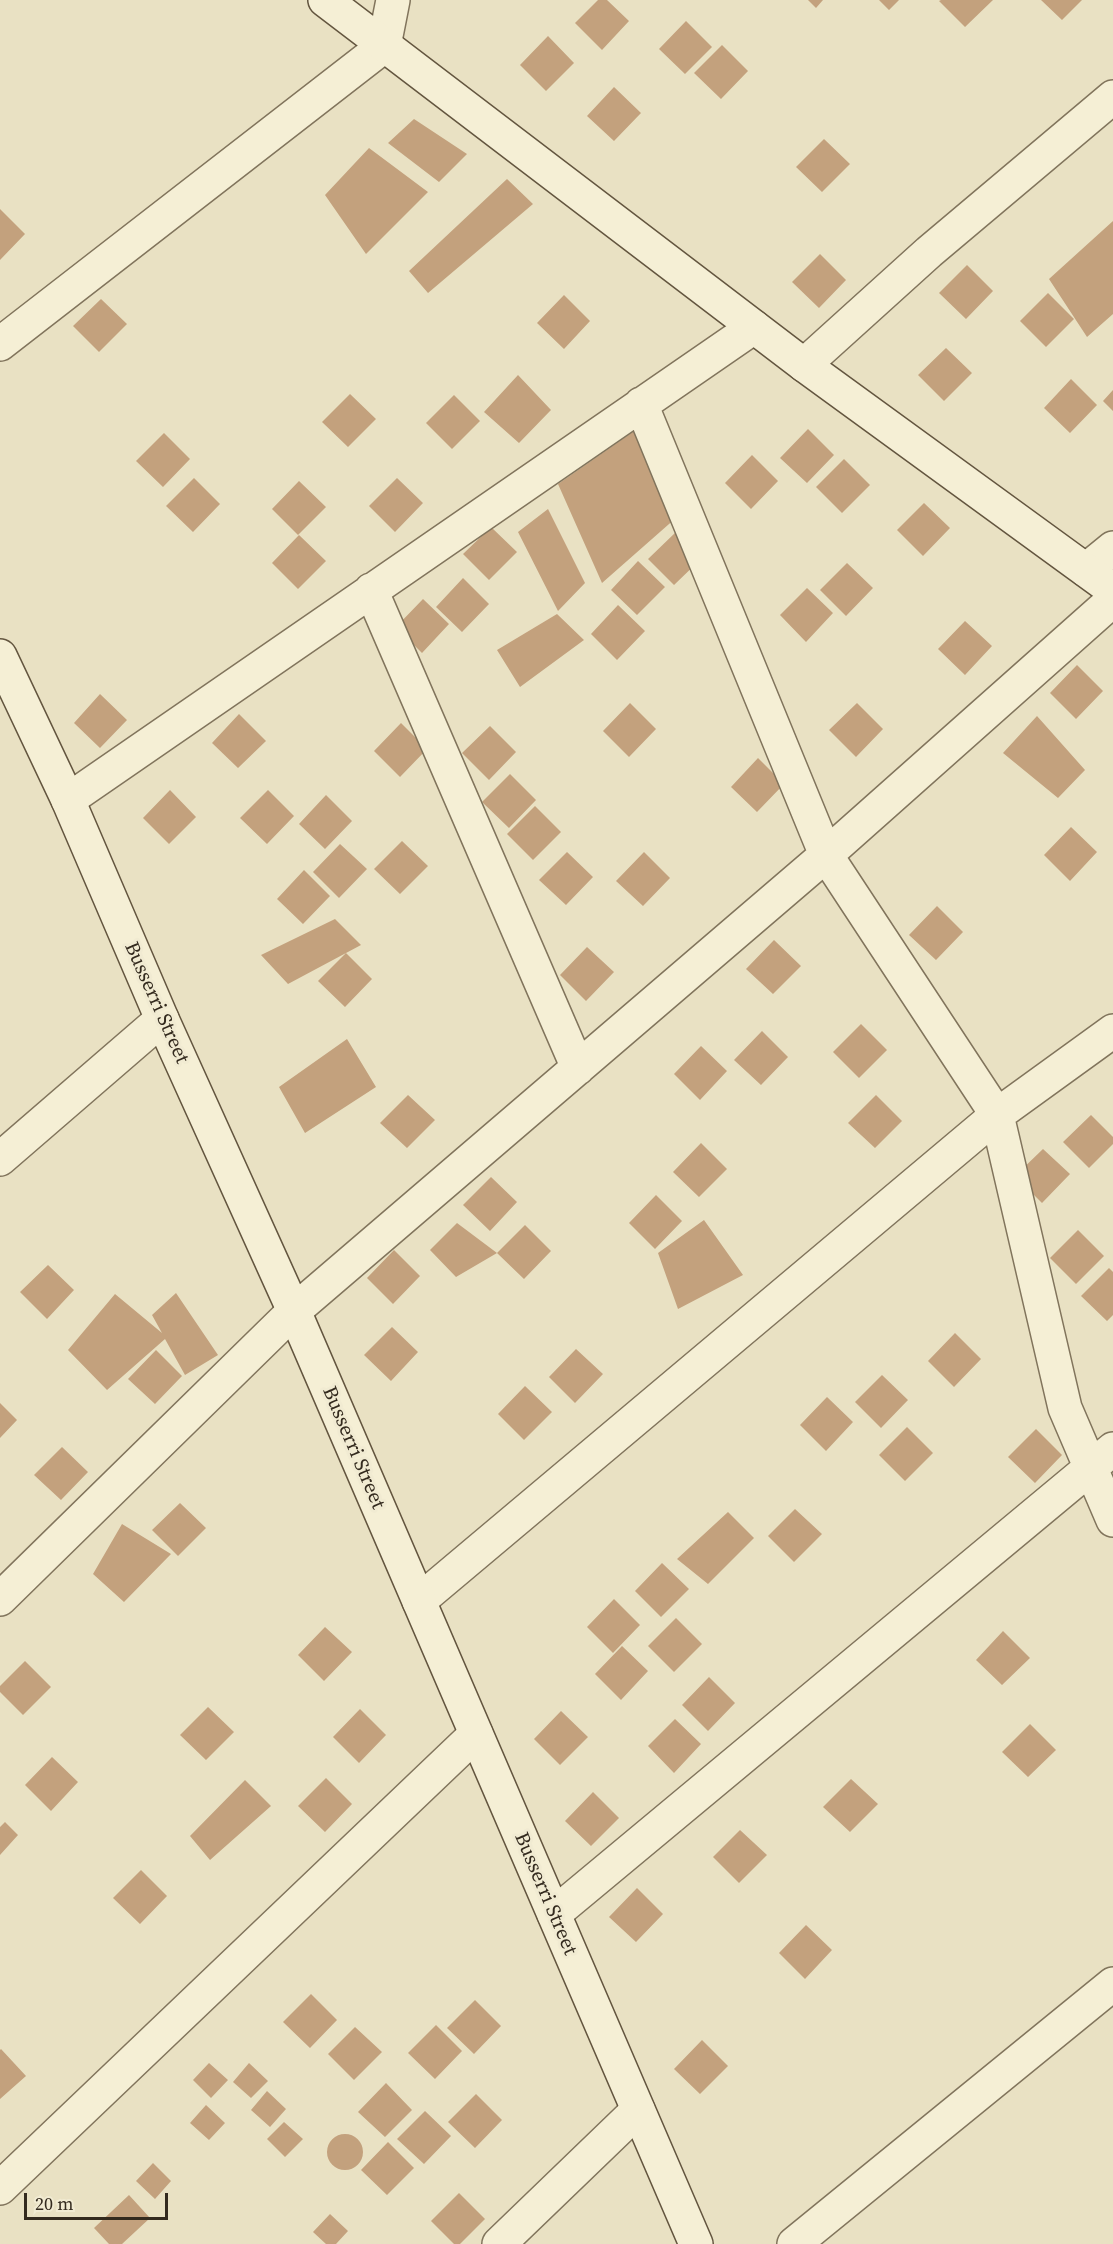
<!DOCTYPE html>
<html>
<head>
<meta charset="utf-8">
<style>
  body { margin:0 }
  #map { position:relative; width:1113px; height:2244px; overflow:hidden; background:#e9e1c3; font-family:"Source Serif 4",serif }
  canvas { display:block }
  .scale { position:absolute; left:24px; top:2193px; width:144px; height:27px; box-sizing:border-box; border:3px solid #332a1e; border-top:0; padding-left:8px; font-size:18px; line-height:21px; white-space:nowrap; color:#332a1e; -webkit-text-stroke:4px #f1ebd2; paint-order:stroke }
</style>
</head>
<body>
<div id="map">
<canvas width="1113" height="2244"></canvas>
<div class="scale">20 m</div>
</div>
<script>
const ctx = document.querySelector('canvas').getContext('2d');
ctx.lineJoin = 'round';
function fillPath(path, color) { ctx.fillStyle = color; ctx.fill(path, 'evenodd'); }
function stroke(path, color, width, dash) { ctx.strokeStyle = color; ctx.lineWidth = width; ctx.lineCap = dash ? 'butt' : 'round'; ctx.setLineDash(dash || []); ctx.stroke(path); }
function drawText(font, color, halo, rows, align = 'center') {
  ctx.font = font + ' "Source Serif 4",serif'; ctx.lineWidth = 6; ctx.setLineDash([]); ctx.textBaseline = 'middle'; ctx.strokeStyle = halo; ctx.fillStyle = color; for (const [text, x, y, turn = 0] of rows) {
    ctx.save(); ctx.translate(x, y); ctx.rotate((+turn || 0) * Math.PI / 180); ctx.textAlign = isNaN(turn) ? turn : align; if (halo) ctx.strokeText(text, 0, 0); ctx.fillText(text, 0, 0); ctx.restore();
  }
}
const building = new Path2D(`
  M 598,0 L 607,0 L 629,21 L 602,50 L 575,23 Z
  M 808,0 L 823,0 L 816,8 Z
  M 879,0 L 899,0 L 889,10 Z
  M 941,0 L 993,0 L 965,27 L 939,1 Z
  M 1041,0 L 1082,0 L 1062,20 Z
  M 686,21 L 712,47 L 685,74 L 659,49 Z
  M 548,36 L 574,63 L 546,91 L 520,65 Z
  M 722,45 L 748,71 L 721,99 L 694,73 Z
  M 614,87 L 641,113 L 614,141 L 587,116 Z
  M 414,119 L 467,154 L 439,182 L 388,143 Z
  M 824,139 L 850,164 L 822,192 L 796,167 Z
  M 369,148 L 428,192 L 366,254 L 325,195 Z
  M 507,179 L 533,204 L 428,293 L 409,271 Z
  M 0,209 L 25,234 L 0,260 Z
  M 1113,221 L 1113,314 L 1087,337 L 1049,279 Z
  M 820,254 L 846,280 L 819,308 L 792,282 Z
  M 967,265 L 993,291 L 966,319 L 939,293 Z
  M 1048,293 L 1074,319 L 1046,347 L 1020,321 Z
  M 564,295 L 590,321 L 564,349 L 537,323 Z
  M 101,299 L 127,324 L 99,352 L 73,326 Z
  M 946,348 L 972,373 L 944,401 L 918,375 Z
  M 518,375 L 551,410 L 519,443 L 484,412 Z
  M 1071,379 L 1097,405 L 1070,433 L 1044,408 Z
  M 1113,390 L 1113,411 L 1103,401 Z
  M 350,394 L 376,419 L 348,447 L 322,422 Z
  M 454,395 L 480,421 L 452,449 L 426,423 Z
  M 640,427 L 677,517 L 602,583 L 558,484 Z
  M 808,429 L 834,455 L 807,483 L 780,458 Z
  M 164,433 L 190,459 L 163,487 L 136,461 Z
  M 752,455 L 778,481 L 751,509 L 725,483 Z
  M 844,459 L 870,485 L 842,513 L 816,487 Z
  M 194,478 L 220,504 L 193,532 L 166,506 Z
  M 397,478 L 423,503 L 395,532 L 369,506 Z
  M 299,481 L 326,507 L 298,535 L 272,509 Z
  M 924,503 L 950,528 L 923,556 L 897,530 Z
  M 548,509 L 585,583 L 558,611 L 518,532 Z
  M 491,527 L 517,552 L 489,580 L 463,554 Z
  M 676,532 L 702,558 L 674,585 L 648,559 Z
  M 299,535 L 326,561 L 298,589 L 272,563 Z
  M 638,561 L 665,587 L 637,615 L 611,590 Z
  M 847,563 L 873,588 L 846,616 L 820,590 Z
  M 463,578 L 489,604 L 462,632 L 436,607 Z
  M 807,588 L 833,613 L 806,642 L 780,615 Z
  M 423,599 L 449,624 L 422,653 L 396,627 Z
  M 618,605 L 645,631 L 617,660 L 591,634 Z
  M 557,614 L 584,640 L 520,687 L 497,650 Z
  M 965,621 L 992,646 L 965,675 L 938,649 Z
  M 1077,665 L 1103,691 L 1076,719 L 1050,693 Z
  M 100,694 L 127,720 L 100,748 L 74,723 Z
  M 630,703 L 656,729 L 629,757 L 603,731 Z
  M 857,703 L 883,729 L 856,757 L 829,730 Z
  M 239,714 L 266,741 L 238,768 L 212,743 Z
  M 1037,716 L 1085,770 L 1058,798 L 1003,753 Z
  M 401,723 L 427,749 L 400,777 L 374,751 Z
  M 490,726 L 516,752 L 489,780 L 462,753 Z
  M 758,758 L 784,784 L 757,812 L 731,787 Z
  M 510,774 L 536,800 L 509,828 L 482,802 Z
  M 170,790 L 196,817 L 169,844 L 143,818 Z
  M 268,790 L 294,816 L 267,844 L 240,818 Z
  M 326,795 L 352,821 L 325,849 L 299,824 Z
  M 535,806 L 561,832 L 533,860 L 507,834 Z
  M 1071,827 L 1097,852 L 1070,881 L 1044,855 Z
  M 402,841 L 428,866 L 400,894 L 374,869 Z
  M 340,844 L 367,869 L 339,898 L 313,872 Z
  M 567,852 L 593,877 L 566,905 L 539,880 Z
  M 644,852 L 670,878 L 643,906 L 616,881 Z
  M 304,870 L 330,896 L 303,924 L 277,899 Z
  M 937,906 L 963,932 L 936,960 L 909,935 Z
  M 335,919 L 361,945 L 288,984 L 261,955 Z
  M 774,940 L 801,966 L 773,994 L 746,969 Z
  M 587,947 L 614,972 L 586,1001 L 560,975 Z
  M 346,953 L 372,979 L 345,1007 L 318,981 Z
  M 861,1024 L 887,1050 L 859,1078 L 833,1052 Z
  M 762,1031 L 788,1057 L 761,1085 L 734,1060 Z
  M 347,1039 L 376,1087 L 305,1133 L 279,1087 Z
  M 701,1046 L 727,1071 L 700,1100 L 674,1074 Z
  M 408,1095 L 435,1120 L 407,1148 L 380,1123 Z
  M 876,1095 L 902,1121 L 875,1148 L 848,1123 Z
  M 1091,1115 L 1113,1137 L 1113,1144 L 1089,1168 L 1063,1142 Z
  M 701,1143 L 727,1169 L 699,1197 L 673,1172 Z
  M 1043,1149 L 1070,1174 L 1042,1203 L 1015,1176 Z
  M 491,1177 L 517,1202 L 490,1231 L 463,1205 Z
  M 656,1195 L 682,1221 L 655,1249 L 629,1223 Z
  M 704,1220 L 743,1275 L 678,1309 L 658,1253 Z
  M 457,1223 L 497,1253 L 456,1277 L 430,1250 Z
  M 525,1225 L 551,1251 L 524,1279 L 497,1253 Z
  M 1078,1230 L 1104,1256 L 1076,1284 L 1050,1258 Z
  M 394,1250 L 420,1276 L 393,1304 L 367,1278 Z
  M 48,1265 L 74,1290 L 47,1319 L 20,1292 Z
  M 1109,1268 L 1113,1272 L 1113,1315 L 1107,1321 L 1081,1296 Z
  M 176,1293 L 218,1355 L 185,1375 L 165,1339 L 107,1390 L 68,1350 L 115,1294 L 162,1333 L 152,1315 Z
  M 392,1327 L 418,1352 L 391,1381 L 364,1355 Z
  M 955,1333 L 981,1359 L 954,1387 L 928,1361 Z
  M 576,1349 L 603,1374 L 575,1403 L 549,1377 Z
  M 156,1350 L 182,1376 L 155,1404 L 128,1379 Z
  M 882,1375 L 908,1400 L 881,1428 L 855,1402 Z
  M 525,1386 L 552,1412 L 524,1440 L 498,1414 Z
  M 827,1397 L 853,1422 L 826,1451 L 800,1425 Z
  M 0,1403 L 17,1420 L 0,1438 Z
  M 907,1427 L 933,1453 L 905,1481 L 879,1455 Z
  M 1036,1429 L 1062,1455 L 1035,1483 L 1008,1457 Z
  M 62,1447 L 88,1472 L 61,1500 L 34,1475 Z
  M 180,1503 L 206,1528 L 178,1556 L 152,1530 Z
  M 795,1509 L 822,1534 L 794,1562 L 768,1536 Z
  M 728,1512 L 754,1538 L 708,1584 L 677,1559 Z
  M 122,1524 L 171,1554 L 124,1602 L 93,1574 Z
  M 662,1563 L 689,1589 L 661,1617 L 635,1591 Z
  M 614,1599 L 640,1625 L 613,1653 L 587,1627 Z
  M 676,1618 L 702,1644 L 674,1672 L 648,1646 Z
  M 325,1627 L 352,1652 L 324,1681 L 298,1655 Z
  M 1003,1631 L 1030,1658 L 1002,1685 L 976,1660 Z
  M 622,1646 L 648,1671 L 621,1700 L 595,1674 Z
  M 25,1661 L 51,1687 L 23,1715 L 0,1692 L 0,1686 Z
  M 709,1677 L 735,1703 L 708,1731 L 682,1705 Z
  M 208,1707 L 234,1732 L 206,1760 L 180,1735 Z
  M 360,1709 L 386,1735 L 359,1763 L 333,1737 Z
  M 561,1711 L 588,1737 L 560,1765 L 534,1739 Z
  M 675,1719 L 701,1744 L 674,1773 L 648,1746 Z
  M 1030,1724 L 1056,1750 L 1028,1777 L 1002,1752 Z
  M 52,1757 L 78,1782 L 51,1811 L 25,1785 Z
  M 326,1778 L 352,1804 L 325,1832 L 298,1806 Z
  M 851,1779 L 878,1804 L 850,1832 L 823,1807 Z
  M 245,1780 L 271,1806 L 210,1860 L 190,1836 Z
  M 593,1792 L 619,1818 L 591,1846 L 565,1821 Z
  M 5,1822 L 18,1835 L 0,1855 L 0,1827 Z
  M 740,1830 L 767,1855 L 739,1883 L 713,1857 Z
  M 141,1870 L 167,1896 L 140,1924 L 113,1898 Z
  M 637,1888 L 663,1914 L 636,1942 L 609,1917 Z
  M 806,1925 L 832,1950 L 805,1979 L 779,1953 Z
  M 311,1994 L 337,2020 L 310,2048 L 283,2022 Z
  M 475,2000 L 501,2026 L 474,2054 L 447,2028 Z
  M 436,2025 L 462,2051 L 435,2079 L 408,2053 Z
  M 355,2027 L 382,2052 L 354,2080 L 328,2054 Z
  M 702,2040 L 728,2066 L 700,2094 L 674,2069 Z
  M 1,2049 L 26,2076 L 0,2099 L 0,2050 Z
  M 209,2063 L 228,2080 L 211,2098 L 193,2080 Z
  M 249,2063 L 268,2081 L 251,2098 L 233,2082 Z
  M 386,2083 L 412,2110 L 385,2137 L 358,2112 Z
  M 267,2091 L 286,2109 L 270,2127 L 251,2110 Z
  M 476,2094 L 502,2120 L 475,2148 L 448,2122 Z
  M 206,2105 L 225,2123 L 209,2140 L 190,2123 Z
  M 425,2111 L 451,2136 L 424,2164 L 397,2139 Z
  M 284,2122 L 303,2139 L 285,2157 L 267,2139 Z
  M327 2152a18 18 0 1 1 36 0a18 18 0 1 1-36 0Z
  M 388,2142 L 414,2168 L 387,2195 L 361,2170 Z
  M 153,2163 L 171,2181 L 155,2199 L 136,2181 Z
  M 459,2193 L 485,2219 L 460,2244 L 454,2244 L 431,2221 Z
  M 129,2195 L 150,2218 L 122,2244 L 109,2244 L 94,2228 Z
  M 330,2214 L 348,2231 L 336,2244 L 326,2244 L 313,2232 Z`);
const street = new Path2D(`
  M 0,344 L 384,46 L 393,0
  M 804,365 L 929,252 L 1113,97
  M 641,404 L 826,855 L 997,1115 L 1065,1408 L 1113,1520
  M 1086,570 L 1113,548
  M 371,590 L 578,1068
  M 68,800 L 754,327
  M 0,1159 L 162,1019
  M 0,1599 L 294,1311 L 826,855 L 1113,600
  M 419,1601 L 997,1115 L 1113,1031
  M 554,1914 L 1113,1449
  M 0,2188 L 476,1734
  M 499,2244 L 638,2110
  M 794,2244 L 1113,1984`);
const secondary = new Path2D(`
  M 325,0 L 804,365 L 1113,590
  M 0,656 L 68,800 L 162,1019 L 294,1311 L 696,2244`);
const streetNames = [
  ["Busserri Street",156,1003,66],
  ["Busserri Street",353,1448,67],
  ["Busserri Street",545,1894,67]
];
fillPath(building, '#c3a17d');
stroke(street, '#81745c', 36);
stroke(secondary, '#63553f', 36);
stroke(street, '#f5efd5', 33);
stroke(secondary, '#f5efd5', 33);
drawText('20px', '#332a1e', '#f1ebd2', streetNames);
</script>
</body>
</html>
